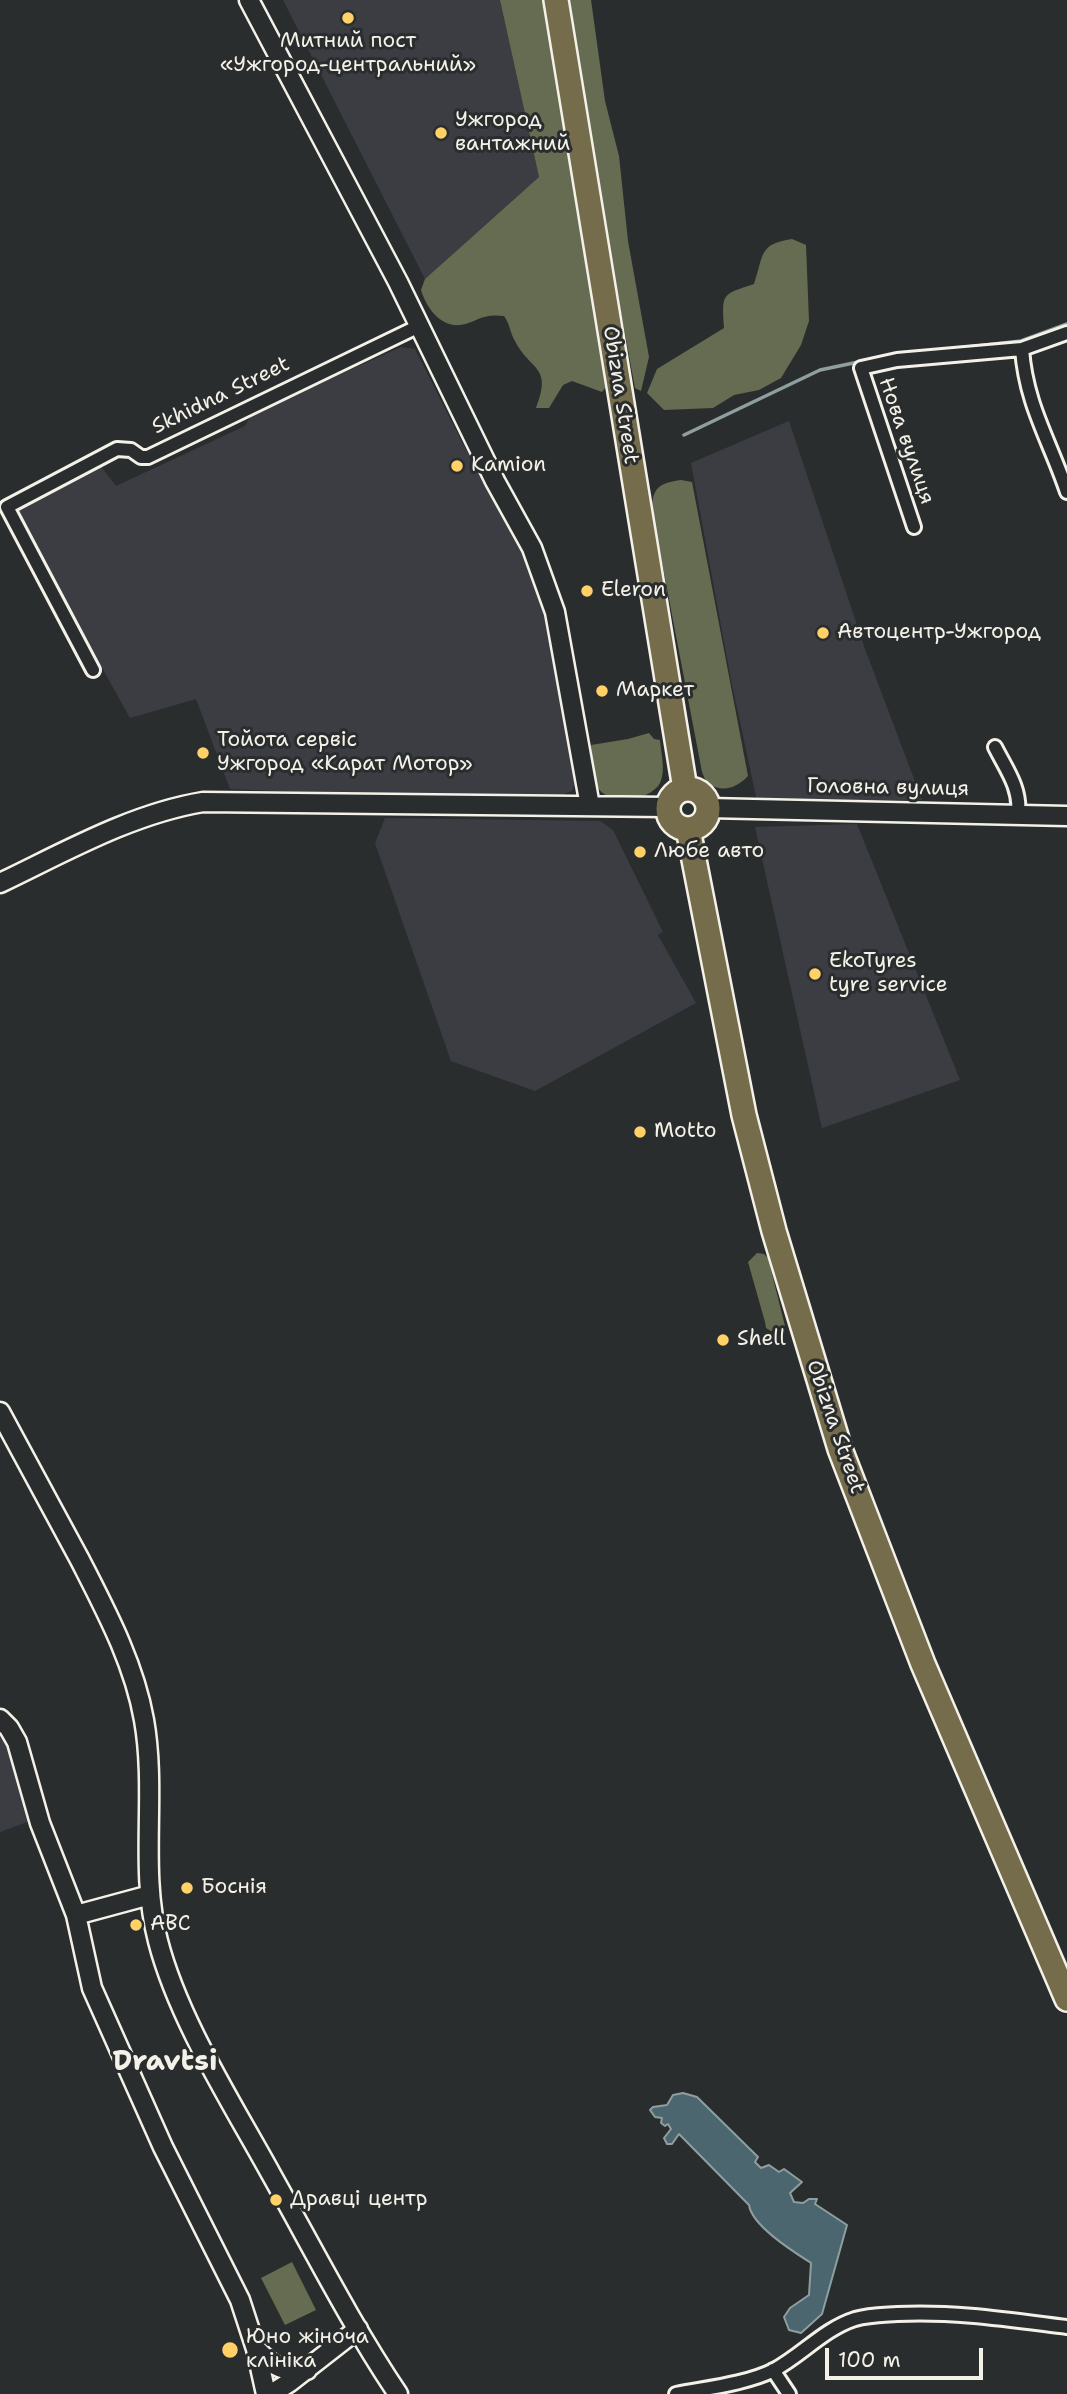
<!DOCTYPE html>
<html>
<head>
<meta charset="utf-8">
<style>
  body { margin:0 }
  #map { position:relative; width:1067px; height:2394px; overflow:hidden; background:#2a2d2e; font-family:"Shantell Sans",sans-serif }
  canvas { display:block }
  .scale { position:absolute; left:825px; top:2348px; width:158px; height:32px; box-sizing:border-box; border:4px solid #f4f1e8; border-top:0; padding-left:9px; font-size:21px; line-height:24px; white-space:nowrap; color:#f4f1e8; -webkit-text-stroke:5px #2a2d2e; paint-order:stroke }
</style>
</head>
<body>
<div id="map">
<canvas width="1067" height="2394"></canvas>
<div class="scale">100 m</div>
</div>
<script>
const ctx = document.querySelector('canvas').getContext('2d');
ctx.lineJoin = 'round';
function fillPath(path, color) { ctx.fillStyle = color; ctx.fill(path, 'evenodd'); }
function stroke(path, color, width, dash) { ctx.strokeStyle = color; ctx.lineWidth = width; ctx.lineCap = dash ? 'butt' : 'round'; ctx.setLineDash(dash || []); ctx.stroke(path); }
function drawText(font, color, halo, rows, align = 'center') {
  ctx.font = font + ' "Shantell Sans",sans-serif'; ctx.lineWidth = 6; ctx.setLineDash([]); ctx.textBaseline = 'middle'; ctx.strokeStyle = halo; ctx.fillStyle = color; for (const [text, x, y, turn = 0] of rows) {
    ctx.save(); ctx.translate(x, y); ctx.rotate((+turn || 0) * Math.PI / 180); ctx.textAlign = isNaN(turn) ? turn : align; if (halo) ctx.strokeText(text, 0, 0); ctx.fillText(text, 0, 0); ctx.restore();
  }
}
const built = new Path2D(`
  M 283,0 L 500,0 L 539,177 L 425,279 Z
  M 401,347 L 415,349 L 463,444 L 530,568 L 543,602 L 554,636 L 575,784 L 572,791 L 562,795 L 545,797 L 400,796 L 230,789 L 196,699 L 130,718 L 15,512 L 99,464 L 116,486 L 245,426 L 252,414 Z
  M 789,421 L 865,649 L 922,800 L 757,801 L 731,680 L 691,463 Z
  M 385,818 L 600,821 L 613,830 L 663,932 L 658,935 L 696,1003 L 535,1091 L 451,1061 L 375,843 Z
  M 857,824 L 960,1080 L 822,1128 L 755,827 Z
  M 0,1724 L 3,1726 L 30,1821 L 0,1832 Z`);
const green = new Path2D(`
  M 500,0 L 545,0 L 606,387 L 602,392 L 572,381 L 563,385 L 549,408 L 536,408 C 553,365 530,371 515,341 C 510,333 510,324 504,316 C 481,313 478,322 460,325 C 439,327 426,306 421,290 L 425,279 L 539,177 Z
  M 566,0 L 591,0 L 605,101 L 619,156 L 628,241 L 649,357 L 641,391 L 635,388 L 587,128 Z
  M 792,239 L 806,245 L 809,321 L 801,345 L 781,378 L 759,390 L 734,395 L 713,408 L 664,410 L 647,393 L 657,369 L 724,328 C 722,293 721,295 754,284 C 764,254 759,244 792,239 Z
  M 681,480 L 692,482 L 748,776 C 735,789 724,792 707,784 L 702,772 L 652,510 C 652,487 660,483 681,480 Z
  M 649,733 L 654,739 L 660,740 C 661,754 666,770 660,783 C 650,801 610,806 598,788 C 591,777 592,758 591,745 L 628,739 Z
  M 757,1253 L 764,1254 L 768,1258 L 785,1326 L 780,1331 L 771,1331 L 766,1328 L 765,1322 L 748,1262 Z
  M 292,2262 L 316,2310 L 285,2325 L 261,2278 Z`);
const water = new Path2D(`
  M 683,2093 L 697,2097 L 758,2157 L 755,2162 L 761,2168 L 769,2165 L 779,2172 L 784,2169 L 802,2182 L 790,2193 L 794,2202 L 803,2203 L 809,2199 L 817,2199 L 815,2204 L 847,2225 L 822,2314 L 801,2333 L 789,2330 L 784,2317 L 790,2308 L 809,2295 L 811,2263 C 794,2252 752,2226 749,2205 L 679,2134 L 672,2144 L 667,2144 L 664,2138 L 671,2129 L 668,2124 L 665,2126 L 661,2123 L 662,2118 L 655,2117 L 650,2110 L 653,2107 L 667,2105 L 673,2095 Z`);
const stream = new Path2D(`
  M 940,350 L 1021,341 L 1067,324
  M 684,435 L 820,370 L 887,356`);
const street = new Path2D(`
  M 1022,349 C 1026,405 1050,441 1067,492
  M 914,527 L 861,368 L 897,360 L 1022,349 L 1067,333
  M 93,670 L 7,507 L 117,449 L 131,450 L 141,457 L 148,457 L 419,326
  M 995,747 C 1006,769 1021,788 1018,814
  M 773,2370 L 789,2394
  M 676,2394 C 706,2388 746,2384 774,2370 C 802,2355 824,2329 855,2319 C 869,2315 883,2315 897,2314 C 954,2311 1011,2320 1067,2327`);
const secondary = new Path2D(`
  M 249,0 L 398,282 L 495,481 L 532,548 L 555,612 L 590,806
  M 708,808 L 1067,816
  M 0,883 C 65,852 131,814 203,802 L 667,807
  M 0,1412 C 27,1462 54,1511 80,1560 C 106,1611 134,1663 144,1720 C 157,1793 139,1869 158,1941 C 178,2019 232,2103 271,2174 C 312,2247 351,2324 398,2394
  M 0,1719 L 9,1728 L 17,1742 L 40,1823 L 76,1915 L 92,1988 L 163,2147 L 240,2300 L 256,2349 L 266,2394
  M 76,1915 L 150,1895
  M 258,2351 C 273,2367 285,2372 307,2370
  M 271,2394 L 290,2382 L 358,2329`);
const highway = new Path2D(`
  M 556,0 L 685,789
  M668 809a20 20 0 1 1 40 0a20 20 0 1 1-40 0Z
  M 688,829 L 744,1115 L 774,1231 L 840,1449 L 923,1664 L 1067,1999`);
const markers = [
  [348,18,7,"#ffd166"],
  [441,133,7,"#ffd166"],
  [457,466,7,"#ffd166"],
  [587,591,7,"#ffd166"],
  [823,633,7,"#ffd166"],
  [602,691,7,"#ffd166"],
  [203,753,7,"#ffd166"],
  [640,852,7,"#ffd166"],
  [815,974,7,"#ffd166"],
  [640,1132,7,"#ffd166"],
  [723,1340,7,"#ffd166"],
  [187,1888,7,"#ffd166"],
  [136,1925,7,"#ffd166"],
  [276,2200,7,"#ffd166"],
  [230,2350,9,"#ffd166"]
];
const poiNames = [
  ["Митний пост",348,42,"center"],
  ["«Ужгород-центральний»",348,66,"center"],
  ["Ужгород",455,121],
  ["вантажний",455,145],
  ["Kamion",471,466],
  ["Eleron",601,591],
  ["Автоцентр-Ужгород",837,633],
  ["Маркет",616,691],
  ["Тойота сервіс",217,741],
  ["Ужгород «Карат Мотор»",217,765],
  ["Любе авто",654,852],
  ["EkoTyres",829,962],
  ["tyre service",829,986],
  ["Motto",654,1132],
  ["Shell",737,1340],
  ["Боснія",201,1888],
  ["ABC",150,1925],
  ["Дравці центр",290,2200],
  ["Юно жіноча",246,2338],
  ["клініка",246,2362]
];
const streetNames = [
  ["Obizna Street",620,395,81],
  ["Skhidna Street",221,396,-26],
  ["Нова вулиця",906,441,71],
  ["Головна вулиця",888,788,1],
  ["Obizna Street",835,1427,71]
];
const districtNames = [
  ["Dravtsi",165,2063]
];
fillPath(built, '#3b3d43');
fillPath(green, '#666c52');
fillPath(water, '#4b666f');
stroke(water, '#8f9e9f', 2);
stroke(stream, '#8f9e9f', 3.5);
stroke(street, '#f4f1e8', 18);
stroke(secondary, '#f4f1e8', 23);
stroke(highway, '#f4f1e8', 28);
stroke(street, '#2a2d2e', 12);
stroke(secondary, '#2a2d2e', 18);
stroke(highway, '#746c4b', 23);
for (const [x, y, r, color] of markers) { const dot = new Path2D(); dot.arc(x, y, r, 0, 2 * Math.PI); ctx.fillStyle = color; ctx.fill(dot); stroke(dot, '#2a2d2e', 2.5); }
drawText('21px', '#f4f1e8', '#2a2d2e', poiNames, 'left');
drawText('21px', '#f4f1e8', '#2a2d2e', streetNames);
drawText('bold 28px', '#f4f1e8', '#2a2d2e', districtNames);
</script>
</body>
</html>
